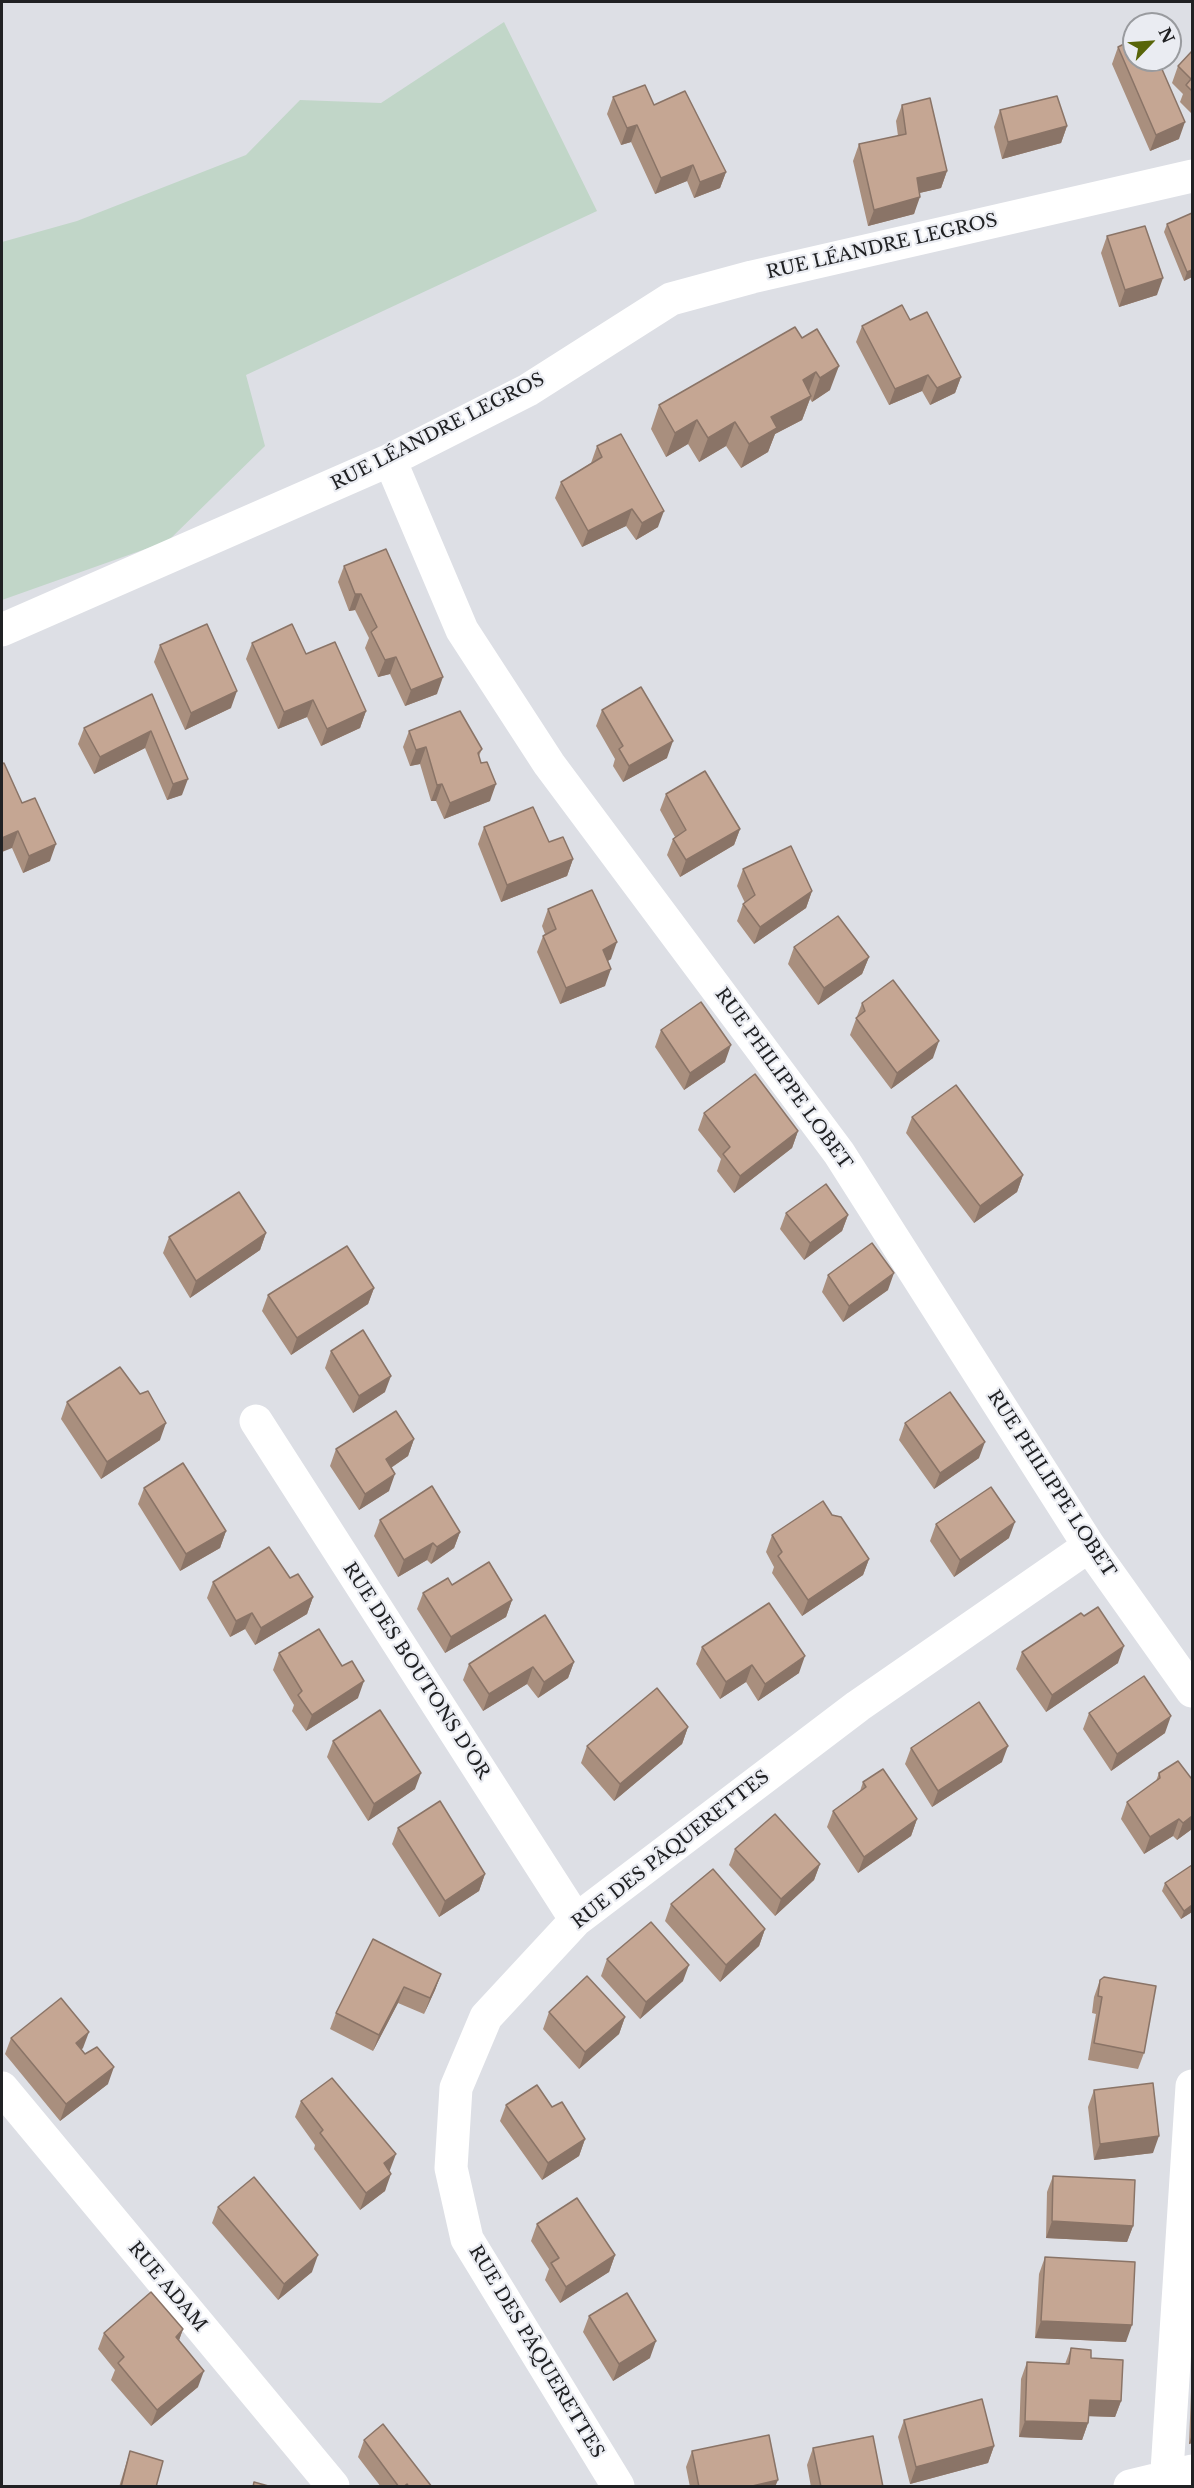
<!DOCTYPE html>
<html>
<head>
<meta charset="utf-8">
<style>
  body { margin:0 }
  #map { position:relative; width:1194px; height:2488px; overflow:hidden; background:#dddfe5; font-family:"Libre Baskerville",serif }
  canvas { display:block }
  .frame { position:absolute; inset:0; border:3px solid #202123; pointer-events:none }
  .north { position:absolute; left:1122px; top:12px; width:60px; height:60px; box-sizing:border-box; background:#eaecf2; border:2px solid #999b9f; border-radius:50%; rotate:65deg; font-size:16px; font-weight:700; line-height:24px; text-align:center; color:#202123 }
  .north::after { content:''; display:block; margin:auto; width:21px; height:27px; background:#586509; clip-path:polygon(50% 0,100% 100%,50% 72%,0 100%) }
</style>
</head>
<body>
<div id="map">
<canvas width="1194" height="2488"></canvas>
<div class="frame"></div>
<div class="north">N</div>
</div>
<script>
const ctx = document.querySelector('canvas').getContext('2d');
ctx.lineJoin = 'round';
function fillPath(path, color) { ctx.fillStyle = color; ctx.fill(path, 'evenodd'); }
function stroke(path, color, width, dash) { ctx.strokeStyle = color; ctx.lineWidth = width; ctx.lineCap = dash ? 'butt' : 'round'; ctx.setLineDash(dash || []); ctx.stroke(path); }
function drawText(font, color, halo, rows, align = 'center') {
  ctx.font = font + ' "Libre Baskerville",serif'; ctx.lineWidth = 4.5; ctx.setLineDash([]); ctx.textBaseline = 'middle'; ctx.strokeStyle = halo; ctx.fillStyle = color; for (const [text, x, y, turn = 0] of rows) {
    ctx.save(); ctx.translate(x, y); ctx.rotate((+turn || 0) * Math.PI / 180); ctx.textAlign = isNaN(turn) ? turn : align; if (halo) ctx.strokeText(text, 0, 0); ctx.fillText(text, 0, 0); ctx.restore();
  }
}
const green = new Path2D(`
  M 504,22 L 597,211 L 246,375 L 265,446 L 168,541 L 2,600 L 2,242 L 77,221 L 246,155 L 300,100 L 381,103 Z`);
const minor = new Path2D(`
  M 390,460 L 462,630 L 549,764 L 839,1153 L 1089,1546 L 1192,1691
  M 2,630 L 390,460 L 528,390 L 671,299 L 752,277 L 1192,176
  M 256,1421 L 576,1920
  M 2,2088 L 333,2486
  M 618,2486 L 467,2239 L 451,2168 L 456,2088 L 486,2017 L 576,1920 L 858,1706 L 1089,1546
  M 1130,2486 L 1192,2471
  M 1166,2486 L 1192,2086`);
const wall = new Path2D(`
  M 1118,47 L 1179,139 L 1150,151 L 1112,64 Z
  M 1192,51 L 1192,114 L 1180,102 L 1183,94 L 1172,83 L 1178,66 Z
  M 613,97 L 654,105 L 726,172 L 720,188 L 694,198 L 687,181 L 655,194 L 631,142 L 621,145 L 607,114 Z
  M 902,105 L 947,171 L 941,188 L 919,193 L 914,214 L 868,226 L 853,161 L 859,144 L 898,136 L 896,121 Z
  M 1000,110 L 1067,126 L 1061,143 L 1002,159 L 994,127 Z
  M 1192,213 L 1192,277 L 1184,281 L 1164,232 L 1167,224 Z
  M 1107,236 L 1157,295 L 1119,307 L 1101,253 Z
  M 910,320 L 961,377 L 955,393 L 930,405 L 922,391 L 889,405 L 856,342 L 862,326 Z
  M 795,327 L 830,390 L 812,402 L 810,399 L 802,420 L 775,434 L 768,452 L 741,468 L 726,446 L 699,462 L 688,444 L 666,457 L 651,429 L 659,405 Z
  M 597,446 L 658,527 L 636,540 L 626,526 L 582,547 L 555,498 L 561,482 L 591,463 Z
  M 344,566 L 437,694 L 405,706 L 390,674 L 378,677 L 365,648 L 369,638 L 355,610 L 349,611 L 338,582 Z
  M 252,643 L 306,654 L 366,711 L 360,728 L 321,746 L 307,717 L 278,729 L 246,659 Z
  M 160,645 L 231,708 L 185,730 L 154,662 Z
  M 152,694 L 182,795 L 167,800 L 145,748 L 94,774 L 78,744 L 84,728 Z
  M 602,710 L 667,758 L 623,782 L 613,766 L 615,759 L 596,726 Z
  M 409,731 L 482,749 L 479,756 L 490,801 L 444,819 L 436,801 L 431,801 L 420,764 L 410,766 L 403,747 Z
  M 2,764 L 50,861 L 23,873 L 12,848 Z
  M 666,794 L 740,829 L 734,845 L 680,877 L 667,855 L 673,839 L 675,837 L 660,810 Z
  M 484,827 L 549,842 L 573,859 L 567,876 L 501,902 L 478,844 Z
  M 743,869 L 812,891 L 806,908 L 754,944 L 737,921 L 743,904 L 745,903 L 737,886 Z
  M 548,909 L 611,959 L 608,961 L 605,986 L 560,1004 L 537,952 L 543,936 L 545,934 L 542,926 Z
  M 794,947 L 869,957 L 862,974 L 818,1005 L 788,964 Z
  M 862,1003 L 933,1058 L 891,1089 L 850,1035 Z
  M 661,1030 L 725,1062 L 684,1090 L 655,1047 Z
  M 704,1113 L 798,1131 L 792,1148 L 734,1193 L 717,1171 L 721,1159 L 698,1130 Z
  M 912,1117 L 1023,1175 L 1017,1192 L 974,1223 L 906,1133 Z
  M 786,1213 L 848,1215 L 842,1231 L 804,1260 L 780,1229 Z
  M 266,1233 L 260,1250 L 190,1298 L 163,1253 L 169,1237 Z
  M 828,1275 L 888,1290 L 843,1322 L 822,1292 Z
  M 374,1288 L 368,1304 L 291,1355 L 262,1311 L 268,1295 Z
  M 331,1351 L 385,1392 L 353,1413 L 325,1368 Z
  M 140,1394 L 160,1440 L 101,1479 L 61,1419 L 67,1402 Z
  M 905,1423 L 979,1458 L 934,1489 L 899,1440 Z
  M 414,1439 L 408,1456 L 391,1468 L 389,1491 L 359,1510 L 330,1466 L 336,1449 Z
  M 144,1488 L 226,1531 L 220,1548 L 180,1571 L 138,1504 Z
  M 832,1515 L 869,1559 L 863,1575 L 802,1616 L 772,1573 L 774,1567 L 766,1552 L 772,1535 Z
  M 380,1520 L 460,1532 L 454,1548 L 431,1564 L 427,1560 L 398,1577 L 374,1536 Z
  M 936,1524 L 1009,1538 L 954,1577 L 930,1541 Z
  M 290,1578 L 313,1597 L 307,1614 L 255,1645 L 245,1629 L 230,1637 L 207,1598 L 213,1582 Z
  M 452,1585 L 512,1600 L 506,1617 L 445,1653 L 417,1609 L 423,1593 Z
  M 702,1647 L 799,1673 L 758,1701 L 746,1682 L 720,1699 L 696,1664 Z
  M 1022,1652 L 1118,1663 L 1046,1712 L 1016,1669 Z
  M 279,1653 L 358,1698 L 306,1731 L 292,1711 L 294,1705 L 273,1670 Z
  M 574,1662 L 568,1678 L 538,1698 L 527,1684 L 483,1711 L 463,1680 L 469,1664 Z
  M 1089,1713 L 1165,1733 L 1111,1771 L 1083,1729 Z
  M 688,1727 L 682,1744 L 614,1801 L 581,1763 L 587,1746 Z
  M 333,1741 L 415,1789 L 368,1821 L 327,1757 Z
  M 911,1748 L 1002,1762 L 932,1807 L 905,1764 Z
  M 1159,1773 L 1191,1778 L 1192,1777 L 1192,1829 L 1177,1840 L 1173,1836 L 1144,1854 L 1121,1819 L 1127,1802 L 1156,1781 Z
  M 863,1782 L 917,1819 L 911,1836 L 858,1873 L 827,1827 L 833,1811 L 860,1791 Z
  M 398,1828 L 485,1874 L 479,1891 L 439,1917 L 392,1844 Z
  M 735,1849 L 820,1864 L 814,1880 L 775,1916 L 729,1865 Z
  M 1192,1865 L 1192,1912 L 1181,1919 L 1162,1891 L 1165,1883 Z
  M 671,1904 L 765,1929 L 759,1946 L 720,1982 L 665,1921 Z
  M 373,1939 L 441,1974 L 435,1990 L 424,2014 L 398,2003 L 373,2051 L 330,2029 L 336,2013 Z
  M 607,1959 L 683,1981 L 640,2019 L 601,1976 Z
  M 1100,1980 L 1144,2053 L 1138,2069 L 1088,2060 L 1096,2014 L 1092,2013 L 1094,1997 Z
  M 549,2012 L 625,2017 L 619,2034 L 579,2069 L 543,2029 Z
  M 11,2038 L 83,2048 L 81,2049 L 108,2084 L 60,2121 L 5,2054 Z
  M 1094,2090 L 1153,2153 L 1094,2160 L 1088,2107 Z
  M 301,2101 L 390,2170 L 389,2171 L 385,2191 L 360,2210 L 314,2149 L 315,2145 L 295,2117 Z
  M 506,2105 L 552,2107 L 585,2139 L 579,2156 L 542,2180 L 500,2121 Z
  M 1053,2176 L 1133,2226 L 1127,2242 L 1046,2238 L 1047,2192 Z
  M 218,2207 L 312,2272 L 278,2300 L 212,2223 Z
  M 537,2224 L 615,2255 L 609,2272 L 560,2303 L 545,2280 L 549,2269 L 531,2241 Z
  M 1045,2257 L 1126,2342 L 1035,2338 L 1039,2274 Z
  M 589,2316 L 650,2358 L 613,2381 L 583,2332 Z
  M 183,2329 L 179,2340 L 198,2387 L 151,2426 L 111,2380 L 115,2370 L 98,2349 L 104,2333 Z
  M 1071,2348 L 1091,2358 L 1121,2401 L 1115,2417 L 1088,2416 L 1088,2423 L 1082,2440 L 1019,2437 L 1021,2379 L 1027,2362 L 1065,2364 Z
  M 1192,2381 L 1192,2443 L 1189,2444 L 1191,2392 Z
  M 904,2420 L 994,2446 L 988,2463 L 910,2484 L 898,2437 Z
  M 364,2440 L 432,2487 L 381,2487 L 358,2457 Z
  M 813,2448 L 883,2487 L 811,2487 L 807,2465 Z
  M 130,2451 L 156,2487 L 119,2487 Z
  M 692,2451 L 775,2487 L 690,2487 L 686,2467 Z`);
const shadedWall = new Path2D(`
  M 1185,122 L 1179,139 L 1150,151 L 1156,135 Z
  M 637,125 L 631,142 L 621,145 L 627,128 Z
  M 1067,126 L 1061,143 L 1002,159 L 1008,142 Z
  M 693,165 L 687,181 L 655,194 L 661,178 Z
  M 947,171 L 941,188 L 911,195 L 917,178 Z
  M 726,172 L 720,188 L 694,198 L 700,182 Z
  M 920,197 L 914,214 L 868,226 L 874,210 Z
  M 1192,270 L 1192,277 L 1184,281 L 1187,272 Z
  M 1163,278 L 1157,295 L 1119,307 L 1125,290 Z
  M 839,366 L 830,390 L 812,402 L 820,378 Z
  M 816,372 L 807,396 L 803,380 Z
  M 928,375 L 922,391 L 889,405 L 895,389 Z
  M 961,377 L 955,393 L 930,405 L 937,388 Z
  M 811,396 L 802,420 L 775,434 L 768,452 L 741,468 L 749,444 L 771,417 Z
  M 697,420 L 688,444 L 666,457 L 675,433 Z
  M 735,422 L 726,446 L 699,462 L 708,438 Z
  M 632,509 L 626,526 L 582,547 L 588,531 Z
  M 664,511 L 658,527 L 636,540 L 642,523 Z
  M 355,594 L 361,594 L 355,610 L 349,611 Z
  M 396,657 L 390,674 L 378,677 L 385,660 Z
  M 443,677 L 437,694 L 405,706 L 411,690 Z
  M 237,691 L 231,708 L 185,730 L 191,713 Z
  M 313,700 L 307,717 L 278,729 L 284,712 Z
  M 366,711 L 360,728 L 321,746 L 327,729 Z
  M 151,731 L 145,748 L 94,774 L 100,757 Z
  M 673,741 L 667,758 L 623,782 L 629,766 Z
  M 426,747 L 420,764 L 410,766 L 416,750 Z
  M 188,779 L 182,795 L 167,800 L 173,784 Z
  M 442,784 L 436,801 L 431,801 L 437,785 Z
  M 496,784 L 490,801 L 444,819 L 450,803 Z
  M 740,829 L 734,845 L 680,877 L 686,860 Z
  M 18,831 L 12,848 L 2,852 L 2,838 Z
  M 56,844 L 50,861 L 23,873 L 29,856 Z
  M 573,859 L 567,876 L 501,902 L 507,885 Z
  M 812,891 L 806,908 L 754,944 L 760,927 Z
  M 617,942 L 611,959 L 597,967 L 603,950 Z
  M 869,957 L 862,974 L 818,1005 L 824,988 Z
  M 611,969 L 605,986 L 560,1004 L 566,988 Z
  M 939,1041 L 933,1058 L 891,1089 L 897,1073 Z
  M 731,1045 L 725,1062 L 684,1090 L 690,1073 Z
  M 798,1131 L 792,1148 L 734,1193 L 740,1176 Z
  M 1023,1175 L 1017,1192 L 974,1223 L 980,1206 Z
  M 848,1215 L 842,1231 L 804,1260 L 810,1243 Z
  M 266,1233 L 260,1250 L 190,1298 L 196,1281 Z
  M 894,1273 L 888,1290 L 843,1322 L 849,1306 Z
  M 374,1288 L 368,1304 L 291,1355 L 297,1338 Z
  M 391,1376 L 385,1392 L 353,1413 L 359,1396 Z
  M 166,1423 L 160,1440 L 101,1479 L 107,1462 Z
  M 414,1439 L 408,1456 L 380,1475 L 386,1459 Z
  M 985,1442 L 979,1458 L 934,1489 L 940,1473 Z
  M 395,1474 L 389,1491 L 359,1510 L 365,1494 Z
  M 1015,1522 L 1009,1538 L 954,1577 L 960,1560 Z
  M 226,1531 L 220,1548 L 180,1571 L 186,1554 Z
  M 460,1532 L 454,1548 L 431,1564 L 437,1547 Z
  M 433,1543 L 427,1560 L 398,1577 L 404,1560 Z
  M 869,1559 L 863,1575 L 802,1616 L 808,1600 Z
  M 313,1597 L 307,1614 L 255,1645 L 261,1628 Z
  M 512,1600 L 506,1617 L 445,1653 L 451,1637 Z
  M 252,1613 L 245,1629 L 230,1637 L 236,1621 Z
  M 1124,1646 L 1118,1663 L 1046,1712 L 1052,1695 Z
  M 805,1656 L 799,1673 L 758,1701 L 765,1684 Z
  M 574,1662 L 568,1678 L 538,1698 L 544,1682 Z
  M 752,1665 L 746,1682 L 720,1699 L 726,1682 Z
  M 533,1667 L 527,1684 L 483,1711 L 489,1694 Z
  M 364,1681 L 358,1698 L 306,1731 L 312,1715 Z
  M 1171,1716 L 1165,1733 L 1111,1771 L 1117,1754 Z
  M 688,1727 L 682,1744 L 614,1801 L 620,1784 Z
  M 1008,1746 L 1002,1762 L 932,1807 L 938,1791 Z
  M 421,1773 L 415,1789 L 368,1821 L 374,1804 Z
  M 1192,1816 L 1192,1829 L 1177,1840 L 1183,1823 Z
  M 917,1819 L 911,1836 L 858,1873 L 864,1857 Z
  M 1179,1819 L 1173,1836 L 1144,1854 L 1150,1837 Z
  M 820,1864 L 814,1880 L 775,1916 L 781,1899 Z
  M 485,1874 L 479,1891 L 439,1917 L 445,1901 Z
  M 1192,1905 L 1192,1912 L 1181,1919 L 1184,1911 Z
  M 765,1929 L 759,1946 L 720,1982 L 726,1965 Z
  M 689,1965 L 683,1981 L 640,2019 L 646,2002 Z
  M 441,1974 L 435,1990 L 424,2014 L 430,1998 Z
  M 404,1987 L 398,2003 L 373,2051 L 379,2035 Z
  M 625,2017 L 619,2034 L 579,2069 L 585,2052 Z
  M 89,2032 L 83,2048 L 70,2060 L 76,2043 Z
  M 114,2067 L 108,2084 L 60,2121 L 66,2104 Z
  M 1159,2136 L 1153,2153 L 1094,2160 L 1100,2144 Z
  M 585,2139 L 579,2156 L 542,2180 L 548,2163 Z
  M 396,2154 L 390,2170 L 378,2180 L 384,2163 Z
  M 391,2174 L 385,2191 L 360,2210 L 366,2193 Z
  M 1052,2221 L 1133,2226 L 1127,2242 L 1046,2238 Z
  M 318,2255 L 312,2272 L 278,2300 L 284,2284 Z
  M 615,2255 L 609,2272 L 560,2303 L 566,2287 Z
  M 1041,2321 L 1132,2325 L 1126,2342 L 1035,2338 Z
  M 183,2329 L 177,2346 L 176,2337 Z
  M 656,2341 L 650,2358 L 613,2381 L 619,2364 Z
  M 204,2371 L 198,2387 L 151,2426 L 157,2410 Z
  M 1090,2400 L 1121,2401 L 1115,2417 L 1084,2416 Z
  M 1025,2421 L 1088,2423 L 1082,2440 L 1019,2437 Z
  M 1192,2434 L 1192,2443 L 1189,2444 Z
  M 994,2446 L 988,2463 L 910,2484 L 916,2467 Z
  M 778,2480 L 775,2487 L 748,2487 Z`);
const building = new Path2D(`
  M 1134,39 L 1134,60 L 1158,60 L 1185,122 L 1156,135 L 1118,47 Z
  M 1192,51 L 1192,91 L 1186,85 L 1191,79 L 1178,66 Z
  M 645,85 L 654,105 L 685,91 L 726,172 L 700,182 L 693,165 L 661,178 L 637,125 L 627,128 L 613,97 Z
  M 1057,96 L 1067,126 L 1008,142 L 1000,110 Z
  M 930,98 L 947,171 L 917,178 L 920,197 L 874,210 L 859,144 L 906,134 L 902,105 Z
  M 1192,213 L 1192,270 L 1187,272 L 1167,224 Z
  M 1145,226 L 1163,278 L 1125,290 L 1107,236 Z
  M 902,305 L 910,320 L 927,312 L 961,377 L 937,388 L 928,375 L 895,389 L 862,326 Z
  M 795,327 L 802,338 L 817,329 L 839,366 L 820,378 L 816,372 L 803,380 L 811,396 L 771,417 L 777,428 L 749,444 L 735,422 L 708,438 L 697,420 L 675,433 L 659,405 Z
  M 621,434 L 664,511 L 642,523 L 632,509 L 588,531 L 561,482 L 602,457 L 597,446 Z
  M 386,549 L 443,677 L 411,690 L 396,657 L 385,660 L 371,632 L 377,627 L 361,594 L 355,594 L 344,566 Z
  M 207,624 L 237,691 L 191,713 L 160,645 Z
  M 292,624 L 306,654 L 335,642 L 366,711 L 327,729 L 313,700 L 284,712 L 252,643 Z
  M 641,687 L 673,741 L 629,766 L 619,749 L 623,746 L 602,710 Z
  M 152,694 L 188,779 L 173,784 L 151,731 L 100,757 L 84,728 Z
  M 460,711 L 482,749 L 478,753 L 481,763 L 487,762 L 496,784 L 450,803 L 442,784 L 437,785 L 426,747 L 416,750 L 409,731 Z
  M 4,763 L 22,803 L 35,798 L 56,844 L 29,856 L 18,831 L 2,838 L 2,764 Z
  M 705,771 L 740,829 L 686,860 L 673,839 L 686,830 L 666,794 Z
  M 533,807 L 549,842 L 563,837 L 573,859 L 507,885 L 484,827 Z
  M 791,846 L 812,891 L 760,927 L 743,904 L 755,895 L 743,869 Z
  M 592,890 L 617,942 L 603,950 L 611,969 L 566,988 L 543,936 L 556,929 L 548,909 Z
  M 838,916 L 869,957 L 824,988 L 794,947 Z
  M 893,980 L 939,1041 L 897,1073 L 856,1018 L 865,1011 L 862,1003 Z
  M 701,1002 L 731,1045 L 690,1073 L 661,1030 Z
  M 755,1074 L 798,1131 L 740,1176 L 723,1154 L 730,1147 L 704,1113 Z
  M 956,1085 L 1023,1175 L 980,1206 L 912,1117 Z
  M 826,1184 L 848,1215 L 810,1243 L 786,1213 Z
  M 239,1192 L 266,1233 L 196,1281 L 169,1237 Z
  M 872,1243 L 894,1273 L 849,1306 L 828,1275 Z
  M 347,1246 L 374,1288 L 297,1338 L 268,1295 Z
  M 363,1330 L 391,1376 L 359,1396 L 331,1351 Z
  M 120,1367 L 140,1394 L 148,1391 L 166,1423 L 107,1462 L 67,1402 Z
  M 950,1392 L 985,1442 L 940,1473 L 905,1423 Z
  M 396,1411 L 414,1439 L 386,1459 L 395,1474 L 365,1494 L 336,1449 Z
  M 183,1463 L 226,1531 L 186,1554 L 144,1488 Z
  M 432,1486 L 460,1532 L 437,1547 L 433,1543 L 404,1560 L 380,1520 Z
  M 991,1487 L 1015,1522 L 960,1560 L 936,1524 Z
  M 823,1501 L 832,1515 L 841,1517 L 869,1559 L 808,1600 L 778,1556 L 782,1552 L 772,1535 Z
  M 269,1547 L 290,1578 L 298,1574 L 313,1597 L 261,1628 L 252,1613 L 236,1621 L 213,1582 Z
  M 489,1562 L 512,1600 L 451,1637 L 423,1593 L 448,1578 L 452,1585 Z
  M 769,1603 L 805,1656 L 765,1684 L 752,1665 L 726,1682 L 702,1647 Z
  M 1098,1607 L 1124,1646 L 1052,1695 L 1022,1652 L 1081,1613 L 1084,1616 Z
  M 545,1615 L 574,1662 L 544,1682 L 533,1667 L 489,1694 L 469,1664 Z
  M 319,1629 L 342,1666 L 352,1661 L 364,1681 L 312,1715 L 298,1695 L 302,1691 L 279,1653 Z
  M 1144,1676 L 1171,1716 L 1117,1754 L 1089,1713 Z
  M 657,1688 L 688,1727 L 620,1784 L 587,1746 Z
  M 979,1702 L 1008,1746 L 938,1791 L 911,1748 Z
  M 380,1710 L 421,1773 L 374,1804 L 333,1741 Z
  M 1178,1761 L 1191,1778 L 1192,1777 L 1192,1816 L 1183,1823 L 1179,1819 L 1150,1837 L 1127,1802 L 1160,1778 L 1159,1773 Z
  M 883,1769 L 917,1819 L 864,1857 L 833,1811 L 866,1787 L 863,1782 Z
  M 440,1801 L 485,1874 L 445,1901 L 398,1828 Z
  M 775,1814 L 820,1864 L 781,1899 L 735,1849 Z
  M 1192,1865 L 1192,1905 L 1184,1911 L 1165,1883 Z
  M 713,1869 L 765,1929 L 726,1965 L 671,1904 Z
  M 651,1922 L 689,1965 L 646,2002 L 607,1959 Z
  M 373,1939 L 441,1974 L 430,1998 L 404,1987 L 379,2035 L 336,2013 Z
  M 587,1976 L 625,2017 L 585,2052 L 549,2012 Z
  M 1104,1977 L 1156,1986 L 1144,2053 L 1094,2043 L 1102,1997 L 1098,1996 L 1100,1980 Z
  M 61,1998 L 89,2032 L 76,2043 L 85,2054 L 97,2047 L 114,2067 L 66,2104 L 11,2038 Z
  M 332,2078 L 396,2154 L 384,2163 L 391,2174 L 366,2193 L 320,2133 L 323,2130 L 301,2101 Z
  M 1153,2083 L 1159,2136 L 1100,2144 L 1094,2090 Z
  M 537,2085 L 552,2107 L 562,2102 L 585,2139 L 548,2163 L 506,2105 Z
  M 1053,2176 L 1135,2180 L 1133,2226 L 1052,2221 Z
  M 254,2177 L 318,2255 L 284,2284 L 218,2207 Z
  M 577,2198 L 615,2255 L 566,2287 L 551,2263 L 559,2258 L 537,2224 Z
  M 1045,2257 L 1135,2262 L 1132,2325 L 1041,2321 Z
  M 151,2292 L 183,2329 L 176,2337 L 204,2371 L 157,2410 L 118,2363 L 124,2357 L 104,2333 Z
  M 627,2293 L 656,2341 L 619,2364 L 589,2316 Z
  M 1071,2348 L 1091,2350 L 1091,2358 L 1123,2360 L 1121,2401 L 1090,2400 L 1088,2423 L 1025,2421 L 1027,2362 L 1069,2364 Z
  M 982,2399 L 994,2446 L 916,2467 L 904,2420 Z
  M 383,2424 L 432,2487 L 409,2487 L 407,2484 L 403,2487 L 399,2487 L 364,2440 Z
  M 769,2435 L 778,2480 L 748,2487 L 699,2487 L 692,2451 Z
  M 873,2436 L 883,2487 L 821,2487 L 813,2448 Z
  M 130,2451 L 163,2461 L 156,2487 L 121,2487 Z
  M 254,2482 L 272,2487 L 253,2487 Z`);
const streetNames = [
  ["RUE LÉANDRE LEGROS",882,247,-13],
  ["RUE LÉANDRE LEGROS",438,432,-27],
  ["RUE PHILIPPE LOBET",783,1079,54],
  ["RUE PHILIPPE LOBET",1051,1484,57],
  ["RUE DES BOUTONS D'OR",416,1671,57],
  ["RUE DES PÂQUERETTES",671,1850,-38],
  ["RUE ADAM",167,2287,50],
  ["RUE DES PÂQUERETTES",536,2352,59]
];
fillPath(green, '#c1d6c8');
stroke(minor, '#fff', 33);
fillPath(wall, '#a98f7e');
fillPath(shadedWall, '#8a7467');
fillPath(building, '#c5a693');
stroke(building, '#8a7467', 1.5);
drawText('18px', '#202123', '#eaecf2', streetNames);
</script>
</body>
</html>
